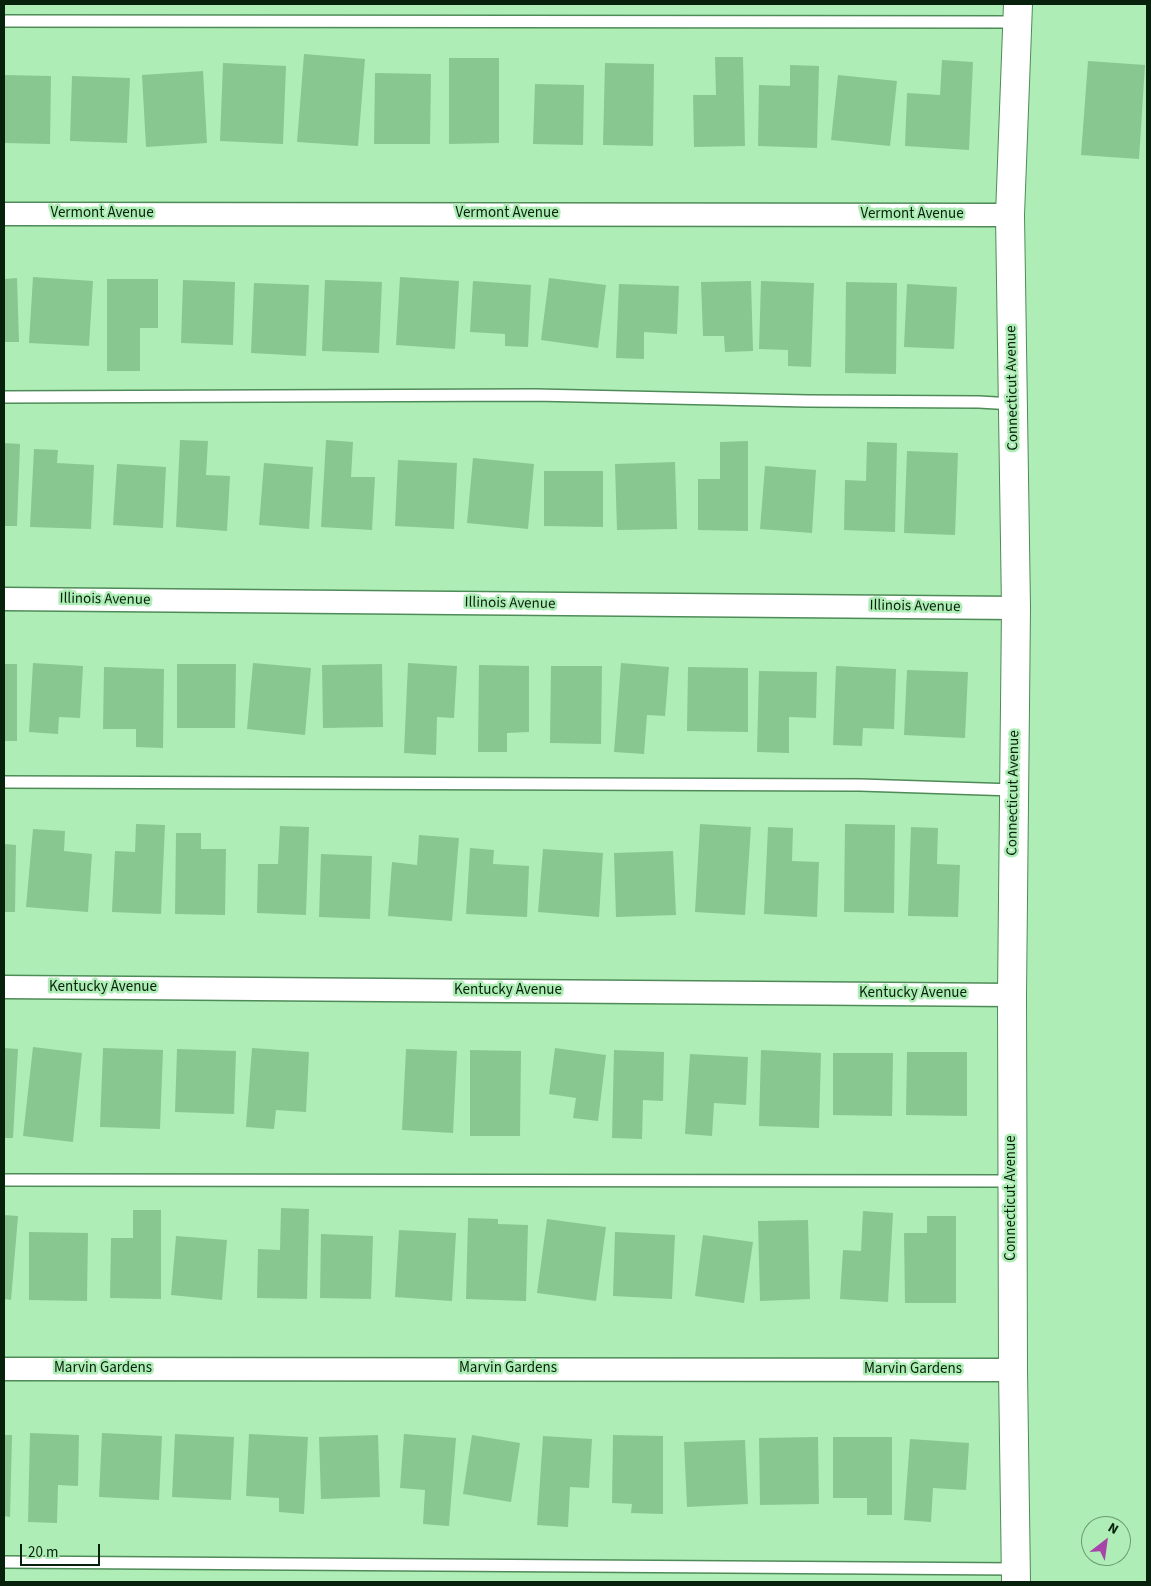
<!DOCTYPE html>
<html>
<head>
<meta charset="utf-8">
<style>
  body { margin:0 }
  #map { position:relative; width:1151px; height:1586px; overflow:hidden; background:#aeedb5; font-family:"Source Sans 3",sans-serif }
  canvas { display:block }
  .frame { position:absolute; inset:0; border:5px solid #08210c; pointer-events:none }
  .north { position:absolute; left:1081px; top:1516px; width:50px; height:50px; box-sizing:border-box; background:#aeedb5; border:1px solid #6c9b71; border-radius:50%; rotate:30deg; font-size:14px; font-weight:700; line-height:20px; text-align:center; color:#08210c }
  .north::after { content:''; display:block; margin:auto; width:18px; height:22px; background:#a844a9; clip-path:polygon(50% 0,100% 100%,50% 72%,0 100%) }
  .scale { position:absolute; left:20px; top:1544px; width:80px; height:22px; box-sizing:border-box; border:2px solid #08210c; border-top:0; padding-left:6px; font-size:15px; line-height:18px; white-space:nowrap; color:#08210c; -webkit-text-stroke:4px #aeedb5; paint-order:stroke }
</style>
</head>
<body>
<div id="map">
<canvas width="1151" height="1586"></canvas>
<div class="frame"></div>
<div class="north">N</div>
<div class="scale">20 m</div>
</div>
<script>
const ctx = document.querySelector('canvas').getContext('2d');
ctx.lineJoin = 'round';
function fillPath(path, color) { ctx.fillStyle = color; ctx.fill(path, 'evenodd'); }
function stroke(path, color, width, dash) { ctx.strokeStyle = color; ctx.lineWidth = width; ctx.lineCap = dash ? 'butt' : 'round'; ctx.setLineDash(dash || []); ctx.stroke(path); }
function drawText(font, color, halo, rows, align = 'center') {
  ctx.font = font + ' "Source Sans 3",sans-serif'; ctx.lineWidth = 5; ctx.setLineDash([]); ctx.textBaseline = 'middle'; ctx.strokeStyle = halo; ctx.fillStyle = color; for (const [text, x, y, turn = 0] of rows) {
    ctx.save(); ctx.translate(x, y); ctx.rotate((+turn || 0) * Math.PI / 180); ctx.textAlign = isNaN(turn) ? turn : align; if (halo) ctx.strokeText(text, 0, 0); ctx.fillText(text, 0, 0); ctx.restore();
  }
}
const building = new Path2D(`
  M 304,54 L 365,59 L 358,146 L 297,142 Z
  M 715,57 L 743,57 L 745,146 L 694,147 L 693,95 L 716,95 Z
  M 449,58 L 499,58 L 499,143 L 449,144 Z
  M 942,60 L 973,62 L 969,150 L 905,146 L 907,93 L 940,95 Z
  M 1088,61 L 1145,65 L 1139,159 L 1081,155 Z
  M 223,63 L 286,66 L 283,144 L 220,141 Z
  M 605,63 L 654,64 L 653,146 L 603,145 Z
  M 790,65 L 819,66 L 817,148 L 758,146 L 759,85 L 790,86 Z
  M 203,71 L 207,143 L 146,147 L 142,75 Z
  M 375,73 L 431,74 L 430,144 L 374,144 Z
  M 4,75 L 51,76 L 50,144 L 4,143 Z
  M 838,75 L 897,81 L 890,146 L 831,140 Z
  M 72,76 L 130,78 L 127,143 L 70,141 Z
  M 535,84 L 584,85 L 583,145 L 533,144 Z
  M 33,277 L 93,281 L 89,346 L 29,343 Z
  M 400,277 L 459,281 L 455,349 L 396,345 Z
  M 17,278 L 19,342 L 4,342 L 4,279 Z
  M 549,278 L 606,285 L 598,348 L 541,340 Z
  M 107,279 L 158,279 L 158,328 L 140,328 L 140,371 L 107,371 Z
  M 183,280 L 235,282 L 233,345 L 181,343 Z
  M 325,280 L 382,282 L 379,353 L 322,351 Z
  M 473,281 L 531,285 L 528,347 L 505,346 L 505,334 L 470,332 Z
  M 751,281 L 753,351 L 725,352 L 724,336 L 703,336 L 701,282 Z
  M 761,281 L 814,283 L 811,367 L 788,366 L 788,350 L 759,349 Z
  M 846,282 L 897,283 L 896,374 L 845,373 Z
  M 254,283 L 309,285 L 306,356 L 251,353 Z
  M 619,284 L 679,286 L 677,334 L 644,332 L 644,359 L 616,358 Z
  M 907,284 L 957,287 L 954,349 L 904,347 Z
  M 180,440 L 208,441 L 206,475 L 230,476 L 227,531 L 176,527 Z
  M 326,440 L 353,442 L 351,477 L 375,477 L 372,530 L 321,527 Z
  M 748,441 L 748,531 L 698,530 L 698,479 L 720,479 L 720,442 Z
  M 867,442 L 897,443 L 895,532 L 844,530 L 845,480 L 866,481 Z
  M 4,443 L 20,444 L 17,526 L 4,526 Z
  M 34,449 L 58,450 L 57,463 L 94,465 L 91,529 L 30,527 Z
  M 907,451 L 958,453 L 955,535 L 904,533 Z
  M 473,458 L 534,464 L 528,529 L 467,523 Z
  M 398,460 L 457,463 L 454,529 L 395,526 Z
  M 675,462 L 677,529 L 617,530 L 615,464 Z
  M 264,463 L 313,467 L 309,529 L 259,525 Z
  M 117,464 L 166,467 L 163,528 L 113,525 Z
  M 765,466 L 816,470 L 812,533 L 760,529 Z
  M 544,471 L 603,471 L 603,527 L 544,526 Z
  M 33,663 L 83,666 L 80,718 L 59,717 L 58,734 L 29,732 Z
  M 253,663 L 311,668 L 305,735 L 247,729 Z
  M 408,663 L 457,666 L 454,718 L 437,717 L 436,755 L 404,753 Z
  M 621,663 L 669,667 L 665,716 L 647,715 L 644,754 L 614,752 Z
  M 4,664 L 17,664 L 17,741 L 4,741 Z
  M 177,664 L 236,664 L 235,728 L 177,728 Z
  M 382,664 L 383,727 L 323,728 L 322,665 Z
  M 479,665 L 529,666 L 529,732 L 507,733 L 507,752 L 478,752 Z
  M 551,666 L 602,666 L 601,744 L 550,743 Z
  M 836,666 L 896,669 L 894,729 L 863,728 L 862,746 L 833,745 Z
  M 104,667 L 164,669 L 163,748 L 136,747 L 136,729 L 103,729 Z
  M 688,667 L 748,668 L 748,732 L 687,731 Z
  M 907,670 L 968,672 L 965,738 L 904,735 Z
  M 759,671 L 817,672 L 816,718 L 789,717 L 789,753 L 757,752 Z
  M 136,824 L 165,825 L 161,914 L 112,912 L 115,851 L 135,852 Z
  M 700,824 L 751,827 L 745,915 L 695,912 Z
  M 845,824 L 895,825 L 894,913 L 844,912 Z
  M 280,826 L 309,827 L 306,915 L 257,913 L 258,864 L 278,864 Z
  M 768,827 L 793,828 L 792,861 L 819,862 L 817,917 L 764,914 Z
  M 911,827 L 938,828 L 937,864 L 960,865 L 958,917 L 908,916 Z
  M 33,829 L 65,831 L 64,851 L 92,854 L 88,912 L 26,907 Z
  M 176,833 L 201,833 L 201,849 L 226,849 L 225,915 L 175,914 Z
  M 419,835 L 459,838 L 452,921 L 388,916 L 392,862 L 417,865 Z
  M 4,844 L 16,845 L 15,912 L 4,912 Z
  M 470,848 L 494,850 L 493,864 L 529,866 L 527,917 L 466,914 Z
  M 543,849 L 603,853 L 599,917 L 538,912 Z
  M 673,851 L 676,915 L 616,917 L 614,853 Z
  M 321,854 L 372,856 L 370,919 L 319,917 Z
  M 33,1047 L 82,1053 L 73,1142 L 23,1136 Z
  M 4,1048 L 18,1049 L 13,1138 L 4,1138 Z
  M 103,1048 L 163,1050 L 160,1129 L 100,1127 Z
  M 252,1048 L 309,1052 L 306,1112 L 276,1110 L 274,1129 L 246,1127 Z
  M 555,1048 L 606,1055 L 598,1121 L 573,1118 L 576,1098 L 549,1094 Z
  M 177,1049 L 236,1051 L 234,1114 L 175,1112 Z
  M 406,1049 L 457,1051 L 453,1133 L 402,1130 Z
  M 470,1050 L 521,1051 L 520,1136 L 470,1136 Z
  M 614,1050 L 664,1052 L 663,1101 L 643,1100 L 642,1139 L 612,1138 Z
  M 761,1050 L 821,1053 L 819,1128 L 759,1126 Z
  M 907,1052 L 967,1052 L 967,1116 L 906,1115 Z
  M 833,1053 L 893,1053 L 892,1116 L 833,1115 Z
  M 690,1054 L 748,1057 L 746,1105 L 714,1103 L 712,1136 L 685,1134 Z
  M 281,1208 L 309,1209 L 307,1299 L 257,1298 L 258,1249 L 280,1250 Z
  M 133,1210 L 161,1210 L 161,1299 L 110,1298 L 111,1238 L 133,1238 Z
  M 863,1211 L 893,1213 L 888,1302 L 840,1299 L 843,1250 L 861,1251 Z
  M 4,1215 L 18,1216 L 11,1300 L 4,1299 Z
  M 927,1216 L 956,1216 L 956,1303 L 905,1303 L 904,1233 L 927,1233 Z
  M 468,1218 L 498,1219 L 498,1224 L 528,1225 L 526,1301 L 466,1299 Z
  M 547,1219 L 606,1227 L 596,1301 L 537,1293 Z
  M 808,1220 L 810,1299 L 760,1301 L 758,1221 Z
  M 399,1230 L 456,1233 L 452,1301 L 395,1297 Z
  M 29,1232 L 88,1233 L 87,1301 L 29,1300 Z
  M 615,1232 L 675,1235 L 672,1299 L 613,1296 Z
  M 321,1234 L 373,1236 L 371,1299 L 320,1298 Z
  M 703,1235 L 753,1242 L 744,1303 L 695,1296 Z
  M 176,1236 L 227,1240 L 222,1300 L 171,1295 Z
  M 30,1433 L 79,1435 L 78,1486 L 58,1485 L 57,1523 L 28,1522 Z
  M 102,1433 L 162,1436 L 159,1500 L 99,1497 Z
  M 175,1434 L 234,1437 L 231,1500 L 172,1497 Z
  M 249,1434 L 308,1437 L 304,1514 L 279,1512 L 279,1498 L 246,1496 Z
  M 404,1434 L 456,1438 L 449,1526 L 423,1524 L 425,1490 L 400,1488 Z
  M 4,1435 L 12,1435 L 10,1517 L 4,1516 Z
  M 378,1435 L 380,1497 L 321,1499 L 319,1437 Z
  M 472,1435 L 520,1443 L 511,1502 L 463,1494 Z
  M 613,1435 L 663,1436 L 663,1514 L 631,1513 L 632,1504 L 612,1503 Z
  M 543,1436 L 592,1439 L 589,1488 L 570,1487 L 568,1527 L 537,1525 Z
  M 818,1437 L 819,1504 L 760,1505 L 759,1438 Z
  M 833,1437 L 892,1437 L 892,1515 L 867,1515 L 867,1498 L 833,1498 Z
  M 910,1439 L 969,1443 L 966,1490 L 933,1488 L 931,1522 L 904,1520 Z
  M 745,1440 L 748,1504 L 687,1507 L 684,1442 Z`);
const service = new Path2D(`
  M 4,21 L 1017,22
  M 4,397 L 535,395 L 808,401 L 979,402 L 1013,404
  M 4,782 L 860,785 L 1014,790
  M 4,1180 L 1012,1181
  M 4,1562 L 1016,1569`);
const minor = new Path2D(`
  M 4,214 L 1010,215
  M 4,599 L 1016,608
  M 4,987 L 1012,995
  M 4,1369 L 1013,1370`);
const tertiary = new Path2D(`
  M 1016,1582 L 1013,1370 L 1012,995 L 1016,608 L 1010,215 L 1018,4`);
const streetNames = [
  ["Vermont Avenue",102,214],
  ["Vermont Avenue",507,214],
  ["Vermont Avenue",912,215],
  ["Connecticut Avenue",1013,388,-91],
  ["Illinois Avenue",105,600,1],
  ["Illinois Avenue",510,604,1],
  ["Illinois Avenue",915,607,1],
  ["Connecticut Avenue",1014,793,-89],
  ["Kentucky Avenue",103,988],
  ["Kentucky Avenue",508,991],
  ["Kentucky Avenue",913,994],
  ["Connecticut Avenue",1012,1198,-90],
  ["Marvin Gardens",103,1369],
  ["Marvin Gardens",508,1369],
  ["Marvin Gardens",913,1370]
];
fillPath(building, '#89c791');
stroke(service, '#4f8b58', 14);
stroke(minor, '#4f8b58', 25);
stroke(tertiary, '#4f8b58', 30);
stroke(service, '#fff', 11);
stroke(minor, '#fff', 22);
stroke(tertiary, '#fff', 28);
drawText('15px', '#08210c', '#aeedb5', streetNames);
</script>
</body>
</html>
